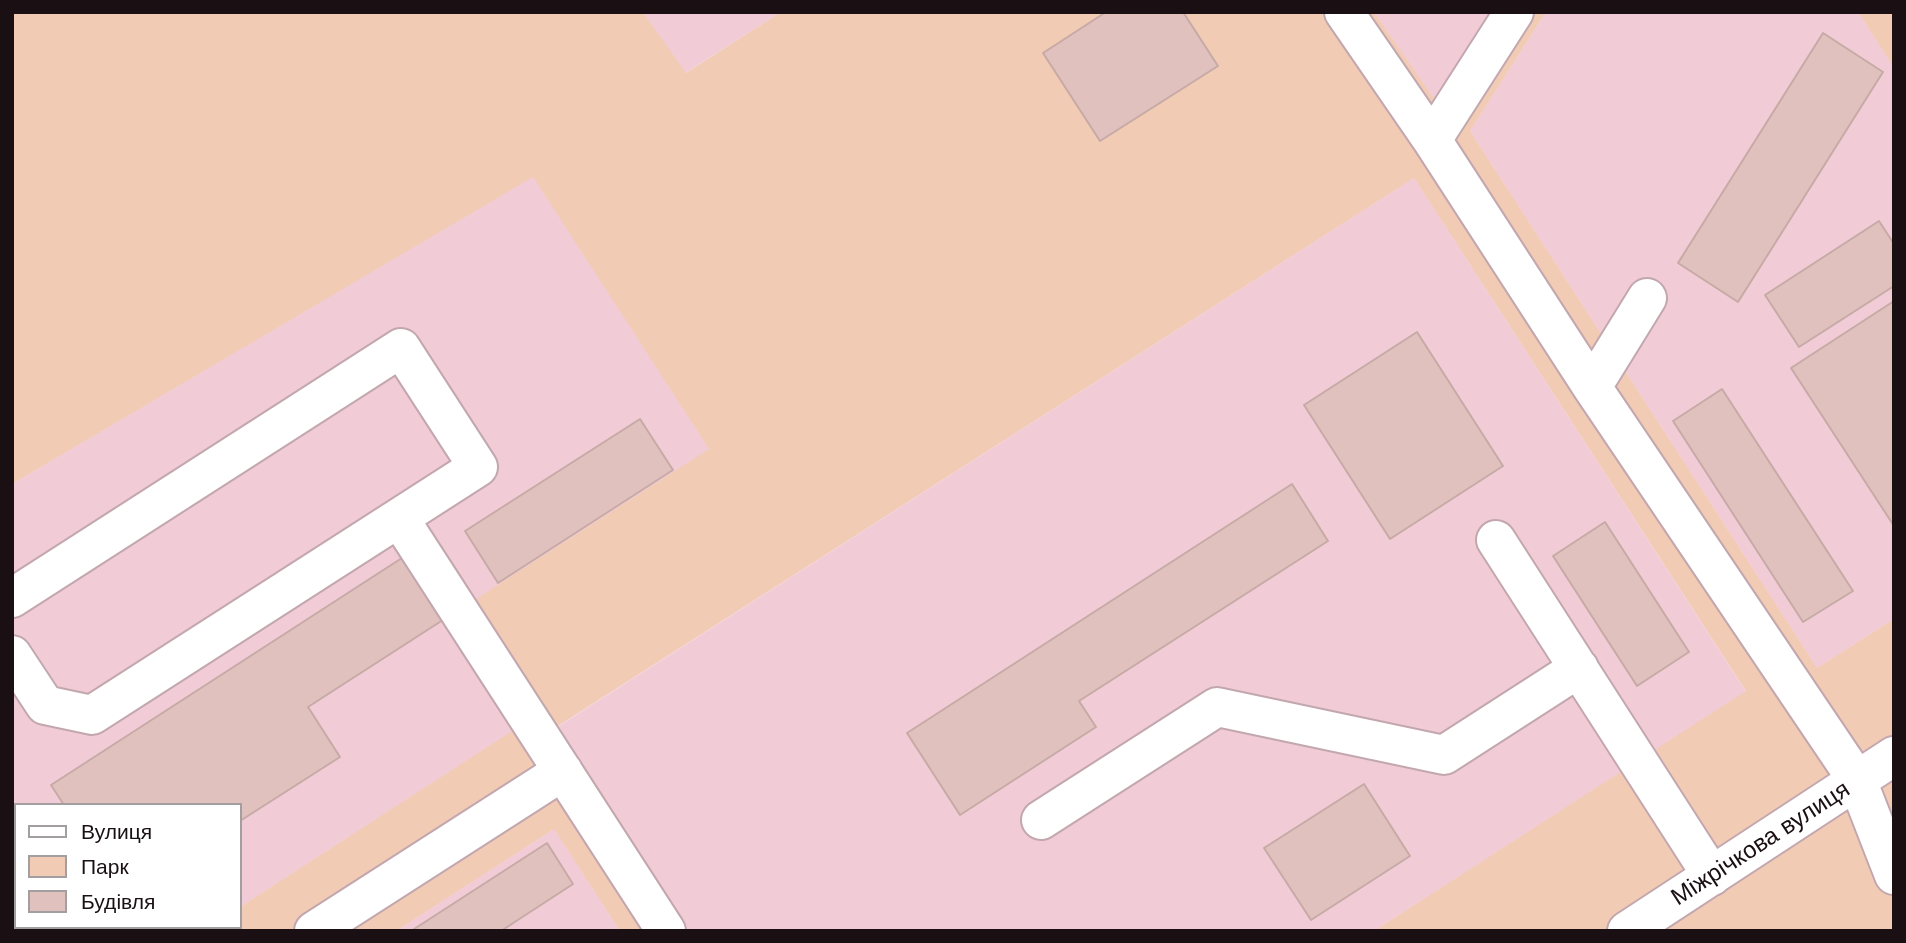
<!DOCTYPE html>
<html>
<head>
<meta charset="utf-8">
<style>
  body { margin:0 }
  #map { position:relative; width:1906px; height:943px; overflow:hidden; background:#f7dae2; font-family:Arial,sans-serif }
  canvas { display:block }
  .frame { position:absolute; inset:0; border:14px solid #1a1013; pointer-events:none }
  .legend { position:absolute; left:14px; top:803px; width:228px; height:126px; box-sizing:border-box; background:#fff; border:2px solid #a39fa1; margin:0; padding:9px 12px; list-style:none; font-size:21px; color:#1a1013 }
  .legend li { display:flex; align-items:center; gap:14px; height:35px }
  .legend b { width:35px; border:2px solid #a39fa1 }
</style>
</head>
<body>
<div id="map">
<canvas width="1906" height="943"></canvas>
<div class="frame"></div>
<ul class="legend">
<li><b style="height:9px;background:#fff"></b>Вулиця</li>
<li><b style="height:19px;background:#f1cbb4"></b>Парк</li>
<li><b style="height:19px;background:#e0c1be"></b>Будівля</li>
</ul>
</div>
<script>
const ctx = document.querySelector('canvas').getContext('2d');
ctx.lineJoin = 'round';
function fillPath(path, color) { ctx.fillStyle = color; ctx.fill(path, 'evenodd'); }
function stroke(path, color, width, dash) { ctx.strokeStyle = color; ctx.lineWidth = width; ctx.lineCap = dash ? 'butt' : 'round'; ctx.setLineDash(dash || []); ctx.stroke(path); }
function drawText(font, color, halo, rows, align = 'center') {
  ctx.font = font + ' Arial,sans-serif'; ctx.lineWidth = 6; ctx.setLineDash([]); ctx.textBaseline = 'middle'; ctx.strokeStyle = halo; ctx.fillStyle = color; for (const [text, x, y, turn = 0] of rows) {
    ctx.save(); ctx.translate(x, y); ctx.rotate((+turn || 0) * Math.PI / 180); ctx.textAlign = isNaN(turn) ? turn : align; if (halo) ctx.strokeText(text, 0, 0); ctx.fillText(text, 0, 0); ctx.restore();
  }
}
const built = new Path2D(`
  M 643,12 L 781,12 L 685,73 Z
  M 1374,12 L 1491,12 L 1435,101 Z
  M 1546,12 L 1858,12 L 1894,68 L 1894,619 L 1817,668 L 1470,131 Z
  M 533,176 L 710,450 L 474,601 L 544,711 L 240,907 L 240,805 L 16,805 L 16,927 L 208,927 L 202,931 L 12,931 L 12,484 Z
  M 1414,178 L 1746,692 L 1374,931 L 683,931 L 553,730 Z
  M 554,829 L 620,931 L 396,931 Z`);
const green = new Path2D(`
  M 12,12 L 643,12 L 686,73 L 781,12 L 1374,12 L 1435,100 L 1491,12 L 1546,12 L 1470,131 L 1817,668 L 1894,619 L 1894,931 L 1374,931 L 1746,691 L 1414,178 L 553,729 L 683,931 L 620,931 L 554,829 L 396,931 L 202,931 L 208,927 L 240,927 L 240,907 L 543,711 L 473,601 L 709,449 L 533,177 L 12,484 Z
  M 1858,12 L 1894,12 L 1894,68 Z`);
const building = new Path2D(`
  M 1106,12 L 1183,12 L 1218,66 L 1100,141 L 1043,53 Z
  M 1823,33 L 1883,72 L 1738,302 L 1678,263 Z
  M 1879,221 L 1894,244 L 1894,286 L 1799,347 L 1765,295 Z
  M 1894,301 L 1894,526 L 1791,368 Z
  M 1417,332 L 1503,466 L 1390,539 L 1304,405 Z
  M 1722,389 L 1853,591 L 1803,622 L 1673,421 Z
  M 640,419 L 673,470 L 498,583 L 465,531 Z
  M 1292,484 L 1328,541 L 1079,701 L 1096,727 L 960,815 L 907,733 Z
  M 1605,522 L 1689,652 L 1637,686 L 1553,556 Z
  M 405,556 L 446,618 L 308,707 L 340,757 L 240,821 L 240,805 L 64,805 L 51,785 Z
  M 1364,784 L 1410,856 L 1311,920 L 1264,848 Z
  M 547,843 L 573,884 L 501,931 L 411,931 Z
  M 16,848 L 16,873 L 12,868 L 12,850 Z
  M 51,927 L 121,927 L 124,931 L 53,931 Z`);
const minor = new Path2D(`
  M 1344,12 L 1432,140 L 1592,387 L 1857,780 L 1894,875
  M 1432,140 L 1514,12
  M 1592,387 L 1647,298
  M 399,518 L 666,931
  M 1496,540 L 1712,876
  M 12,598 L 401,348 L 478,467 L 92,715 L 45,705 L 12,655
  M 1041,820 L 1217,707 L 1444,755 L 1579,668
  M 314,931 L 563,771
  M 1627,931 L 1894,756`);
const streetNames = [
  ["Міжрічкова вулиця",1761,844,-33]
];
fillPath(built, '#f1ccd7');
fillPath(green, '#f1cbb4');
fillPath(building, '#e0c1be');
stroke(building, '#c7aaa6', 2);
stroke(minor, '#c3a7af', 42);
stroke(minor, '#fff', 38);
drawText('24px', '#1a1013', '#fff', streetNames);
</script>
</body>
</html>
